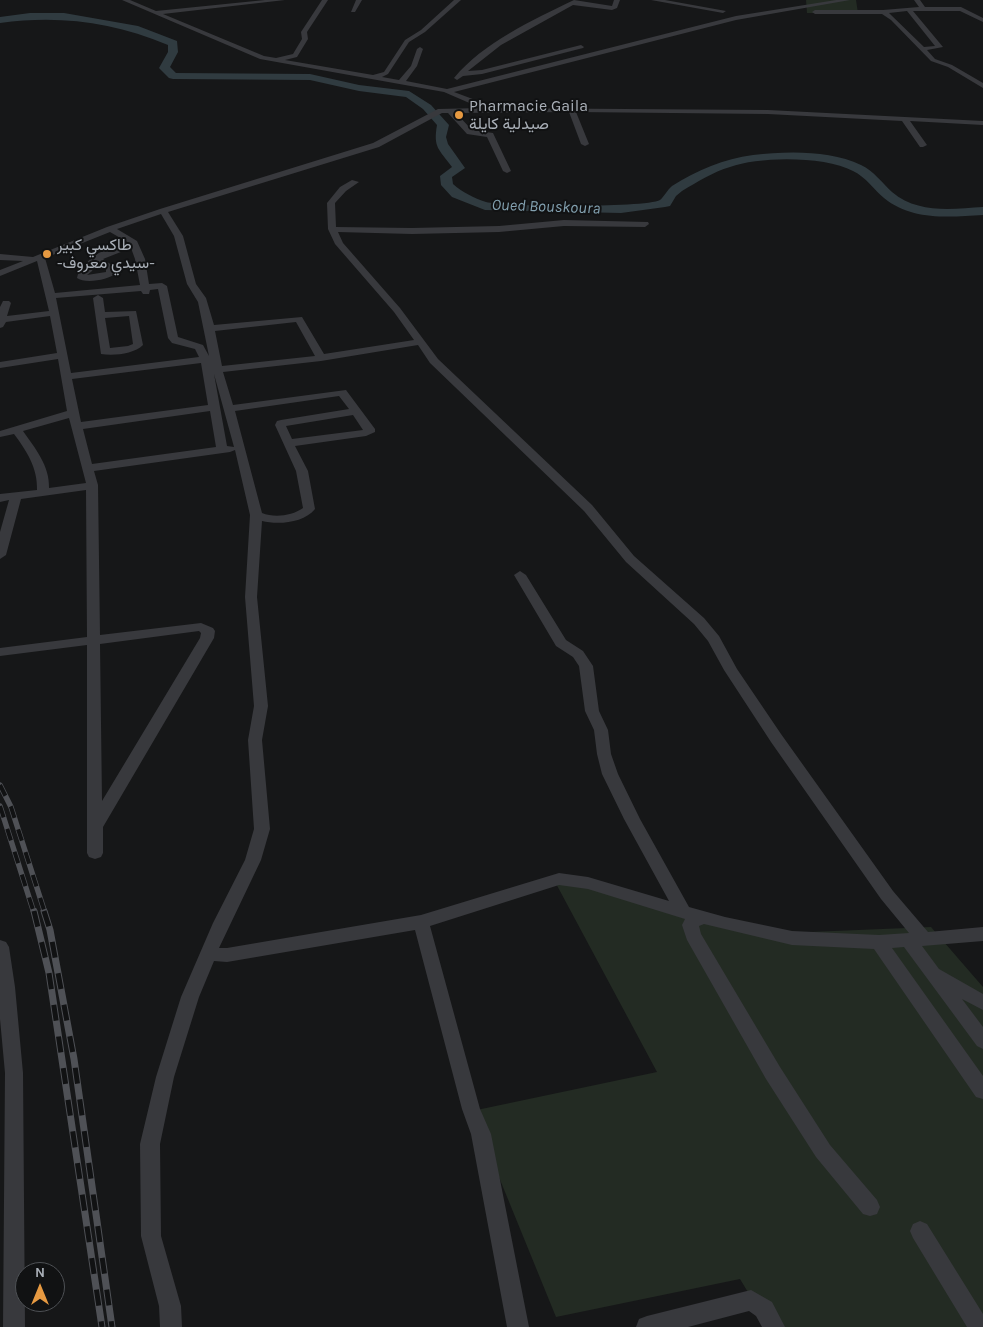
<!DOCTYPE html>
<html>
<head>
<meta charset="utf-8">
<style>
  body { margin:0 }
  #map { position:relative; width:983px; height:1327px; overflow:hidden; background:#161718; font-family:Karla,sans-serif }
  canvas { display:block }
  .north { position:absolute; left:15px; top:1262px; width:50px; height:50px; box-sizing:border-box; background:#111213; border:1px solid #4e5155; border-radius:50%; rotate:0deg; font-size:14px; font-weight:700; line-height:20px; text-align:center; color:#a9afb7 }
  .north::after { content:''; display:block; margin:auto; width:18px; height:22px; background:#e69941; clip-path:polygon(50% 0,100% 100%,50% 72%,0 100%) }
</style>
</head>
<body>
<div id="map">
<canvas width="983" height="1327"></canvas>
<div class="north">N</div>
</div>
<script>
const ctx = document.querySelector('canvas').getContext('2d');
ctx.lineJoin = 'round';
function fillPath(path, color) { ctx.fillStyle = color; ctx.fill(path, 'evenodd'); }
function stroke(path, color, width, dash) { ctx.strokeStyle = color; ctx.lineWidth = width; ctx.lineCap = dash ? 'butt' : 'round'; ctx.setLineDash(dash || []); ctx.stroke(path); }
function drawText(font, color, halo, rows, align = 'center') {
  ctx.font = font + ' Karla,Vazirmatn,sans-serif'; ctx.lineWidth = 4; ctx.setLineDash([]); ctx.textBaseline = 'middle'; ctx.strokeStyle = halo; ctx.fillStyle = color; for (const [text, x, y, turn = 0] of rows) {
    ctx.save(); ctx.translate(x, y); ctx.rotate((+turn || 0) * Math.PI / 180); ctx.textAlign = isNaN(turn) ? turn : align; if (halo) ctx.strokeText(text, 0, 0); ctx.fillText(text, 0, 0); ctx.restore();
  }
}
const green = new Path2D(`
  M 806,0 L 856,0 L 858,13 L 807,13 Z
  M 553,878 L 785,933 L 931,927 L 983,987 L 983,1327 L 769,1327 L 740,1279 L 556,1317 L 472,1111 L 657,1072 Z`);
const river = new Path2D(`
  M 30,13 L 64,13 L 138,26 L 177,41 L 178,52 L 170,67 L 176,73 L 310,74 L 359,85 L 409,91 L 431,105 L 449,125 L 446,137 L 448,144 L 465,168 L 452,177 L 453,184 C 462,192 474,198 486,202 C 504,207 646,208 660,200 C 664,197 667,190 672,186 C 697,170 724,159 753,155 C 787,151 830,150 861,165 C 874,171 882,183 892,192 C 918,214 952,209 983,207 L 983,215 C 949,217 912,221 884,198 C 874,190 866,177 853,171 C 825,156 760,156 730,167 C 713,172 697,182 682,191 L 676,196 L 670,206 L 665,207 L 621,213 L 485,210 L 452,197 L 441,185 L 440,176 L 452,167 C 439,149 433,148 437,125 L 423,109 L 406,97 L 359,91 L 310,80 L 173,79 L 169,78 L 159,68 L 168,52 L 168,45 C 112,22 60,15 0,23 L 0,17 Z`);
const minor = new Path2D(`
  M 122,0 L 130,0 L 156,11 L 265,0 L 285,0 L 163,14 L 264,56 L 276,58 L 293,54 L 302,39 L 301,32 L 322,0 L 328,0 L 307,32 L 308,39 L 297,57 L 285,60 L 373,75 L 384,72 L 405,40 L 421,30 L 454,0 L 461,0 L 425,32 L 409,42 L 388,74 L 382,77 L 399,80 L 411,66 L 417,49 L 420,47 L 423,49 L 417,66 L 406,81 L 447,89 L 736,16 L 836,0 L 850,0 L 736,20 L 454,92 L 486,104 L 485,108 L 768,110 L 983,121 L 983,125 L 910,121 L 927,145 L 923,147 L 920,147 L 902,121 L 768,114 L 576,112 L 589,144 L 585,146 L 581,144 L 569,112 L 456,113 L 472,130 L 493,133 L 511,171 L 507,173 L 503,171 L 487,137 L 467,134 L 448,113 L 442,113 L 379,147 L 168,212 L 183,236 L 196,284 L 206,298 L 214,325 L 302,317 L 324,354 L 414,340 L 394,312 L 335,244 L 328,229 L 327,203 L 340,187 L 352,180 L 359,182 L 346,191 L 335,203 L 336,227 L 412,228 L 499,226 L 564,220 L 648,222 L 649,224 L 645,227 L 564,226 L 499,232 L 412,234 L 338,232 L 343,243 L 400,308 L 438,359 L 592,505 L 634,556 L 704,618 L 719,636 L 737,669 L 781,734 L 893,891 L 928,932 L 983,927 L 983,941 L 922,946 L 939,969 L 983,994 L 983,1010 L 962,999 L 983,1027 L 983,1049 L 977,1046 L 904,947 L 892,948 L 983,1076 L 983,1099 L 976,1097 L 874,949 L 792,945 L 704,924 L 699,926 L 701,934 L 780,1067 L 830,1145 L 877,1200 L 880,1207 L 877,1214 L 870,1216 L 863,1214 L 816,1157 L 766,1079 L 687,940 L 682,925 L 685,919 L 588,889 L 559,885 L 430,926 L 480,1109 L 491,1134 L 529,1327 L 507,1327 L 471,1134 L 462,1109 L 415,930 L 227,962 L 214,961 L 199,997 L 174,1077 L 160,1144 L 161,1236 L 181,1306 L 182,1327 L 160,1327 L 159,1306 L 141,1236 L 140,1144 L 156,1077 L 181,997 L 213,923 L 245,860 L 254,829 L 248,740 L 254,706 L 245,597 L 250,515 L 235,450 L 230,452 L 94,471 L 98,485 L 100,635 L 201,623 L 213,628 L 215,631 L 214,638 L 103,827 L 103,853 L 101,857 L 95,859 L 89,857 L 87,853 L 87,645 L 0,656 L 0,648 L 87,637 L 86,490 L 21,499 L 6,555 L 0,559 L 0,532 L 9,500 L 0,502 L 0,494 L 37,490 C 38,468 26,450 14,434 L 0,437 L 0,431 L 67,411 L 58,359 L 0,368 L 0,362 L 57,353 L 50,316 L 6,322 L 3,327 L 0,328 L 0,307 L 3,301 L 9,301 L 11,303 L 7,316 L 49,311 L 37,261 L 0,276 L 0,270 L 23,261 L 0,260 L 0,254 L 33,257 L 107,227 L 160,209 L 373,143 L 438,109 L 481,108 L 444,92 L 260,59 ZM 161,214 L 174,236 L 187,284 L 198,302 L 209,356 L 203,345 L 178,337 L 167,286 L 162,283 L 149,284 L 145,259 L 137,241 L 117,229 ZM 110,232 L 129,243 C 114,248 91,251 85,267 L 79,270 L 77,278 C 85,284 109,280 116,273 L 116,268 L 103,259 L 131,248 L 135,259 L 140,285 L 55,293 L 45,258 ZM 96,262 L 106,269 L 106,272 L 87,275 L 92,271 ZM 158,289 L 168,338 L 172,343 L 195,349 L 199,357 L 71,373 L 56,298 L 141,291 L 143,294 L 149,294 L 150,290 ZM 296,322 L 315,356 L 222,366 L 215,331 ZM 418,345 L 430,363 L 584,511 L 626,562 L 694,624 L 708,641 L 724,670 L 771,742 L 881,899 L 909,933 L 879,935 L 792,931 L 725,917 L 689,907 L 640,819 L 618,774 L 611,754 L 608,730 L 599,711 L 593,666 L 583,651 L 566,640 L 526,575 L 520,571 L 514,575 L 556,646 L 573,657 L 579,666 L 585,711 L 594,730 L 597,754 L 602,774 L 624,819 L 669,901 L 588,877 L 559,873 L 421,915 L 227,948 L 219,948 L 261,860 L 270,829 L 262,740 L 268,706 L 257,597 L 262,521 C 278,525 304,523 315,509 L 308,471 L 295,446 L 366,436 L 375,432 L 375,429 L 346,390 L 233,405 L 223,372 L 321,361 ZM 201,363 L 208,405 L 81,422 L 72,379 ZM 214,374 L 234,447 L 227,446 ZM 339,396 L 349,409 L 281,420 L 277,421 L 275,425 L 296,471 L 303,508 C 292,516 274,518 262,513 L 235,411 ZM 210,411 L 216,447 L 92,464 L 83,429 ZM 353,415 L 363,430 L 292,439 L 286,426 ZM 69,418 L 86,483 L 49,488 C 50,466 35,448 23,431 ZM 199,631 L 201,633 L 200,638 L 102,801 L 100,644 Z
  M 356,0 L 362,0 L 355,12 L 351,12 Z
  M 574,0 L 612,6 L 614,0 L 620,0 L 617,8 L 612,10 L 573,5 L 501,45 L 468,71 L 482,70 L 581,45 L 584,47 L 583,48 L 482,74 L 463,76 L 457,80 L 454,78 C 483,43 532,20 574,0 Z
  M 651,0 L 665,0 L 726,11 L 723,13 Z
  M 914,0 L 920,0 L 925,7 L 961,7 L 983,18 L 983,22 L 960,11 L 913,11 L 943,47 L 927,50 L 935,59 L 952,65 L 983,83 L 983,88 L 948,67 L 931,61 L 891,20 L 882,14 L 815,14 L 812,12 L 815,10 L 883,10 L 919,7 ZM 907,11 L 935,46 L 924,47 L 889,13 Z
  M 98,295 L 103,298 L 105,312 L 136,311 L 143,345 C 134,354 114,356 101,354 L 93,298 ZM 129,316 L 133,344 L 128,346 L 110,348 L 105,318 Z
  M 0,940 L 6,942 L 9,947 L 15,987 L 23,1073 L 25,1327 L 3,1327 L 5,1073 L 0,1019 Z
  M 920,1221 L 927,1224 L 983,1314 L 983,1327 L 967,1327 L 913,1238 L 910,1231 L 913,1224 Z
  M 751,1290 L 772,1302 L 785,1327 L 762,1327 L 756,1316 L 749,1311 L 688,1327 L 636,1327 L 639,1319 L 647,1316 Z`);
const railFar1 = new Path2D(`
  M 0,785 L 11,807 L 45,913
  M 0,806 L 34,913`);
const rail = new Path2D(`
  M 34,911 L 49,973 L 102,1327
  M 44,911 L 50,930 L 74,1059 L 112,1327`);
const markers = [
  [459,115,5,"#e69941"],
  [47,254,5,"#e69941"]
];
const farPoinames = [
  ["Pharmacie Gaila",469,106],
  ["صيدلية كايلة",469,124],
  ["طاكسي كبير",57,245],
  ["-سيدي معروف-",57,263]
];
const farWaternames = [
  ["Oued Bouskoura",546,207,2]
];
fillPath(green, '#232b23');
fillPath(river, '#303b40');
fillPath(minor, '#38393d');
stroke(railFar1, '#4f5156', 5.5);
stroke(rail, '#4f5156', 7);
stroke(railFar1, '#111213', 4, [12]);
stroke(rail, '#111213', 5, [16]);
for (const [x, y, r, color] of markers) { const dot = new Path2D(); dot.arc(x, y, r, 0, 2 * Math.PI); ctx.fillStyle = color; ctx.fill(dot); stroke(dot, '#111213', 2); }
drawText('16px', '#a9afb7', '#111213', farPoinames, 'left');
drawText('italic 16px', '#83a1b0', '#111213', farWaternames);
</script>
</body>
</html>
